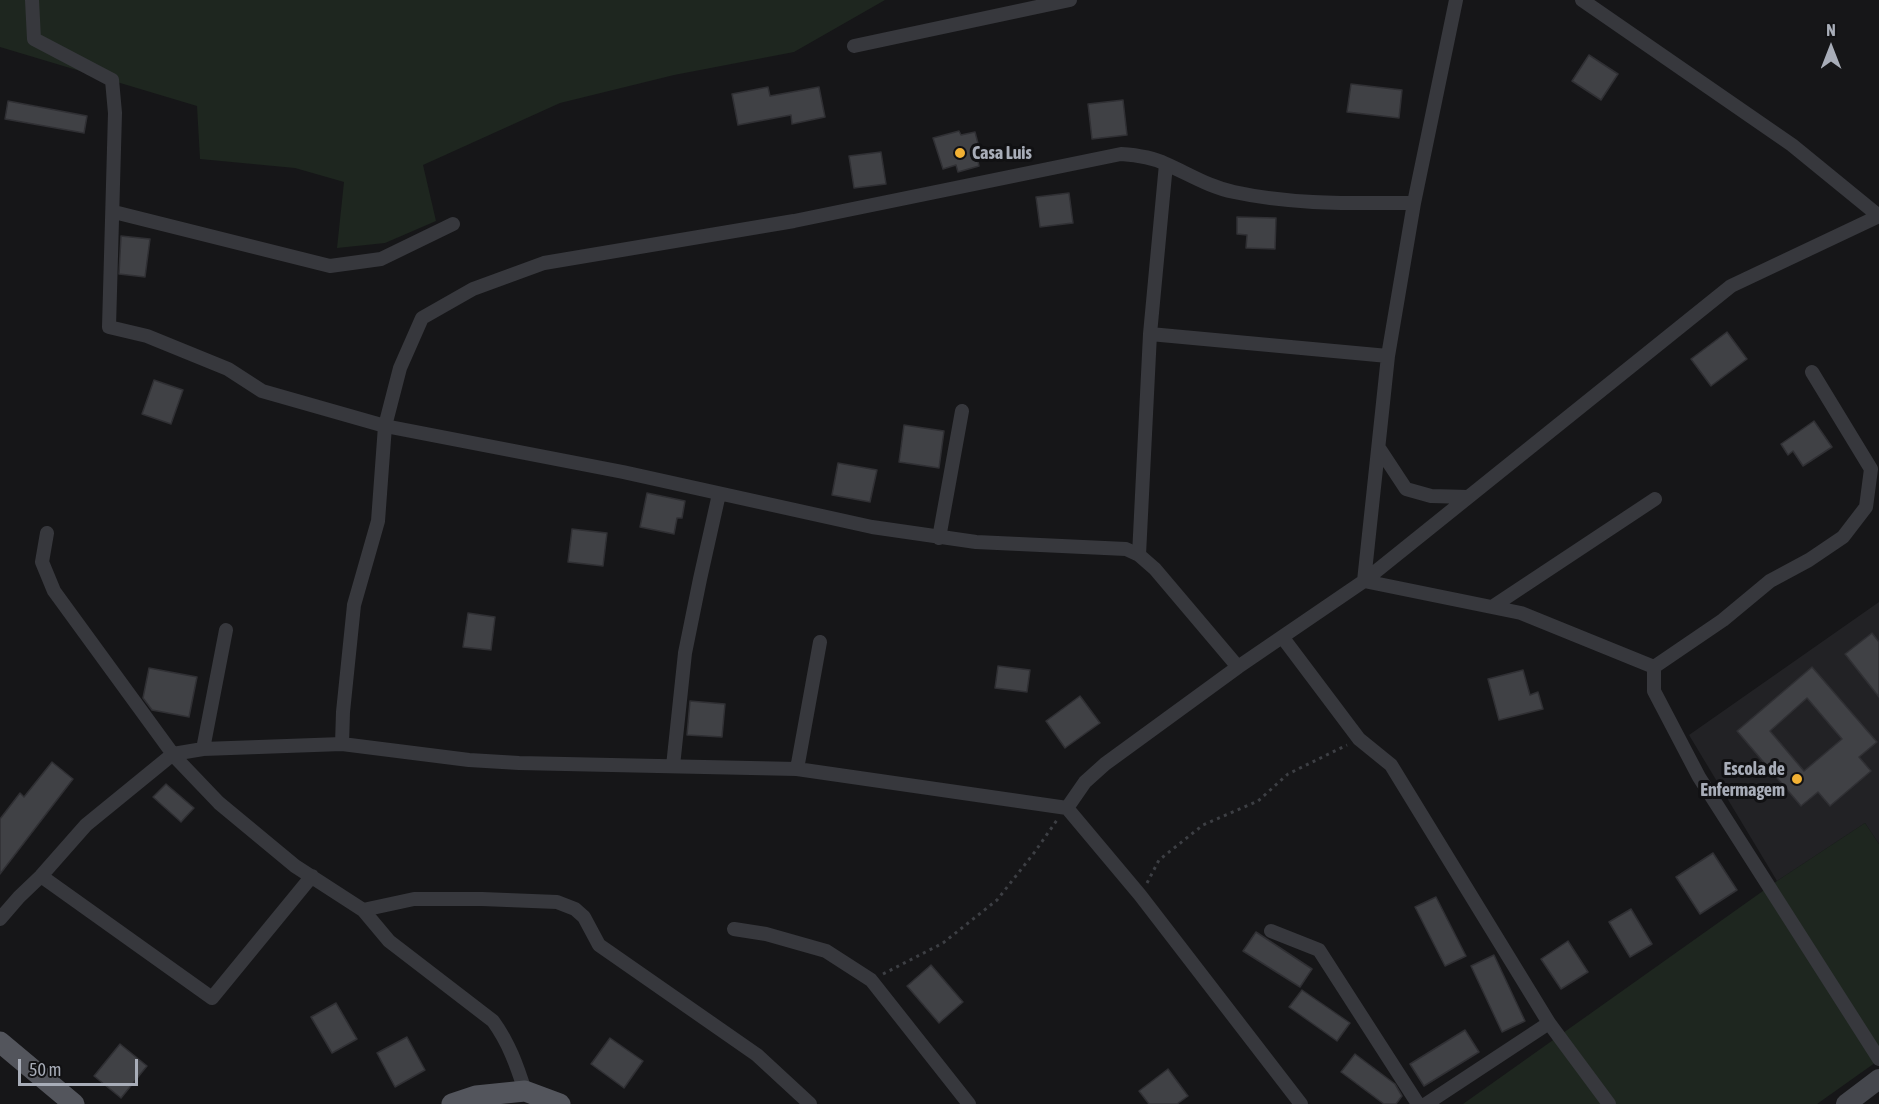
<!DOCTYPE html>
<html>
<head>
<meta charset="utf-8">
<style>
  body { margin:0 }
  #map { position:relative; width:1879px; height:1104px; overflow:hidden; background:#161618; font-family:"Asap Condensed",sans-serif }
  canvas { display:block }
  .north { position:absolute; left:1801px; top:18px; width:60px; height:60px; -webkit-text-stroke:4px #111113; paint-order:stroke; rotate:0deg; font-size:16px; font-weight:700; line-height:24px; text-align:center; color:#a8adb8 }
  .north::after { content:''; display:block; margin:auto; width:21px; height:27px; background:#a8adb8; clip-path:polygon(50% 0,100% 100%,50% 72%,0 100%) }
  .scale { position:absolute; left:18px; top:1059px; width:120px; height:27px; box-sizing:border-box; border:3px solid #a8adb8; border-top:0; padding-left:8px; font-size:18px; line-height:21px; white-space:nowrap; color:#a8adb8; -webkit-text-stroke:4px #111113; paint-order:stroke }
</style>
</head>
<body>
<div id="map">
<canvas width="1879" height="1104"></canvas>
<div class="north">N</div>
<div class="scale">50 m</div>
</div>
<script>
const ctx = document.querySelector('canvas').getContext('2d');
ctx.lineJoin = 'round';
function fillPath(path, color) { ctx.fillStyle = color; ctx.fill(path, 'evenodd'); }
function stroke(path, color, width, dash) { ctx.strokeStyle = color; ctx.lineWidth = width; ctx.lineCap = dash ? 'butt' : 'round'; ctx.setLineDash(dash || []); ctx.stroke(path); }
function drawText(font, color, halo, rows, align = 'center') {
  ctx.font = font + ' "Asap Condensed",sans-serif'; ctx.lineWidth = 6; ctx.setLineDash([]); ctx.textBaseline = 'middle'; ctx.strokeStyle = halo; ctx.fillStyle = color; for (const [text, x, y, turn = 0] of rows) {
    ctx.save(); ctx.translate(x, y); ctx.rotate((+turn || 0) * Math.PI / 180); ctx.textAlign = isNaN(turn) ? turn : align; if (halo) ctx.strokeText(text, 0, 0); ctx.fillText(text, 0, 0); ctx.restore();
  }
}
const built = new Path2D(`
  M 1879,602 L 1879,844 L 1865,823 L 1777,881 L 1689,735 Z`);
const green = new Path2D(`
  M 0,0 L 885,0 L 794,52 L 674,75 L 560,103 L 423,165 L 436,221 L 385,243 L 337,248 L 344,182 L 295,168 L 200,159 L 197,106 L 0,47 Z
  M 1865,823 L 1879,844 L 1879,1060 L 1817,1104 L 1463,1104 L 1777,881 Z`);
const building = new Path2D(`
  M 1589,55 L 1618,74 L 1601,100 L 1572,81 Z
  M 1351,84 L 1402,90 L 1399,118 L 1347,112 Z
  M 768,87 L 770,96 L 819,87 L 825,117 L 792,124 L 791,115 L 738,125 L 732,94 Z
  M 1123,100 L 1127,135 L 1092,139 L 1088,104 Z
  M 8,101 L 87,116 L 84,133 L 5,119 Z
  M 959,131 L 961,135 L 975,132 L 980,151 L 980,156 L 977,157 L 979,166 L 958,172 L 956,165 L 943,169 L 933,138 Z
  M 881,152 L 886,184 L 854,188 L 849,156 Z
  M 1069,193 L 1073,223 L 1040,227 L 1036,197 Z
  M 1237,217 L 1276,218 L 1275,249 L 1246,248 L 1247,235 L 1237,234 Z
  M 121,236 L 150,239 L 145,277 L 119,274 Z
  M 1727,332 L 1747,359 L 1711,386 L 1691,359 Z
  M 154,380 L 183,390 L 171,424 L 142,414 Z
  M 1814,421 L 1832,447 L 1803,466 L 1793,451 L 1788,455 L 1781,444 Z
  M 904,425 L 944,431 L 939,468 L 899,462 Z
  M 838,463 L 877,470 L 870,502 L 832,495 Z
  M 647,493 L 685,501 L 682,518 L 677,518 L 674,534 L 640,527 Z
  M 572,529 L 607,533 L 603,566 L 568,562 Z
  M 468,613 L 495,617 L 491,650 L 463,647 Z
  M 1872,633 L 1879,642 L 1879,697 L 1845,654 Z
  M 998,666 L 1030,670 L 1027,692 L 995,688 Z
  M 1812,667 L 1877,742 L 1859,757 L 1871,771 L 1830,806 L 1818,792 L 1801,806 L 1737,731 ZM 1807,698 L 1842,739 L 1804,771 L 1770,731 Z
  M 149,668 L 197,677 L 189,717 L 152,710 L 143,698 Z
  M 1523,670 L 1530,695 L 1538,692 L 1543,709 L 1499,720 L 1488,679 Z
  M 1080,696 L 1100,723 L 1065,748 L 1046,721 Z
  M 690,701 L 725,704 L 722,737 L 687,735 Z
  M 52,762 L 73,779 L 0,874 L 0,819 L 20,793 L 24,797 Z
  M 166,784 L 194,808 L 181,822 L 153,797 Z
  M 1713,853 L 1737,890 L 1700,914 L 1676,877 Z
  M 1436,897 L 1466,956 L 1445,966 L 1415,907 Z
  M 1631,909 L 1652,944 L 1630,957 L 1609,922 Z
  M 1256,932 L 1312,969 L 1300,987 L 1243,951 Z
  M 1568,941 L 1588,972 L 1561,989 L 1541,959 Z
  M 1494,955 L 1525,1021 L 1502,1032 L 1471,966 Z
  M 931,965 L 963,1002 L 939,1023 L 907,986 Z
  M 1302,990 L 1350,1023 L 1337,1041 L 1289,1007 Z
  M 336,1003 L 357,1039 L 332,1053 L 311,1017 Z
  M 1465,1030 L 1479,1052 L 1424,1086 L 1410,1064 Z
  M 407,1037 L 425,1070 L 395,1087 L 377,1053 Z
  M 610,1038 L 643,1061 L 624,1088 L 591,1064 Z
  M 120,1044 L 147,1066 L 121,1098 L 94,1076 Z
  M 1355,1054 L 1395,1084 L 1402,1096 L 1396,1104 L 1384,1104 L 1341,1072 Z
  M 1168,1069 L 1188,1096 L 1177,1104 L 1149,1104 L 1139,1091 Z`);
const path = new Path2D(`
  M 1147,883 L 1159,860 L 1203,825 L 1258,801 L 1288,774 L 1347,745
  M 883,974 L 943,943 L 997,900 L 1034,853 L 1057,820`);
const street = new Path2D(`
  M 32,0 L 34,39 L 112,80 L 115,113 L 109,327 L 147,336 L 228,369 L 262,391 L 385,426 L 623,472 L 872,527 L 976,542 L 1126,549 L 1139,555 L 1155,569 L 1238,667
  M 1582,0 L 1792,145 L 1879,216
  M 854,46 L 1070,0
  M 114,212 L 330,266 L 381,259 L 453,224
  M 1150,334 L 1388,356
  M 1379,448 L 1406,489 L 1431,496 L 1468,497
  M 47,533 L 42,562 L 54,591 L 175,757 L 219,803 L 295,866 L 363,910 L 389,941 L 493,1021 C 509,1043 517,1066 525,1091
  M 939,538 L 962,411
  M 1139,555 L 1150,334 L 1166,164
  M 1364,581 L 1388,356 L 1414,203 L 1456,0
  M 1364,581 L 1521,613 L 1654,667
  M 1492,607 L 1655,499
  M 1283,638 L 1359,739 L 1391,765 L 1549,1023 L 1609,1104
  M 1654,667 L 1654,691 L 1699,777 L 1879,1059
  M 1654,667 L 1723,620 L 1770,581 L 1809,560 L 1843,537 L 1866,507 L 1871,469 L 1812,372
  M 342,744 L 343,712 L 354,605 L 378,521 L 385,426 L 400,368 L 422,318 L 473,289 L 544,263 L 794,221 L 1121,154 C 1137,155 1152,157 1166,164 C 1189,174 1209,187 1234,192 C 1293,205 1354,203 1414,203
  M 203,749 L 226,630
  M 673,766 L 685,653 L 700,579 L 719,494
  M 797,769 L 820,642
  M 1067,808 L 1085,782 L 1105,764 L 1238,667 L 1364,581 L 1731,286 L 1879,216
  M 41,876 L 212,998 L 312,876
  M 363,910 L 414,899 L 482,899 L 557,902 L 575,909 L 584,917 L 599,945 L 757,1055 L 810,1104
  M 0,919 L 19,897 L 41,876 L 86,825 L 173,754 L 203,749 L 342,744 L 469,760 L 519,763 L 797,769 L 1067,808 L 1140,895 L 1301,1104
  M 734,929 L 766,934 L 826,951 L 871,980 L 969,1104
  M 1271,931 L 1319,950 L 1418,1104
  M 1426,1104 L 1549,1023`);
const secondary = new Path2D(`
  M 1846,1104 L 1879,1079`);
const primary = new Path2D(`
  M 0,1042 L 74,1104
  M 452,1104 L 476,1096 L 525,1091 L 560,1104`);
const markers = [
  [960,153,6,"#f2b134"],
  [1797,779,6,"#f2b134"]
];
const poiNames = [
  ["Casa Luis",972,153],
  ["Escola de",1785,769,"right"],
  ["Enfermagem",1785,790,"right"]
];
fillPath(built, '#222225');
fillPath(green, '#1e261f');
fillPath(building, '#404145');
stroke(building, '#303034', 1.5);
stroke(path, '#3d3f44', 3, [3, 4.5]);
stroke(street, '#37383d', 14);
stroke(secondary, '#45474d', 20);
stroke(primary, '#53555c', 21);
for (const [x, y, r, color] of markers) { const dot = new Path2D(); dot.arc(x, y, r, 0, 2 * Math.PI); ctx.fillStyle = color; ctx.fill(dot); stroke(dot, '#111113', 2); }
drawText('bold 18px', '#a8adb8', '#111113', poiNames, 'left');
</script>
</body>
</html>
